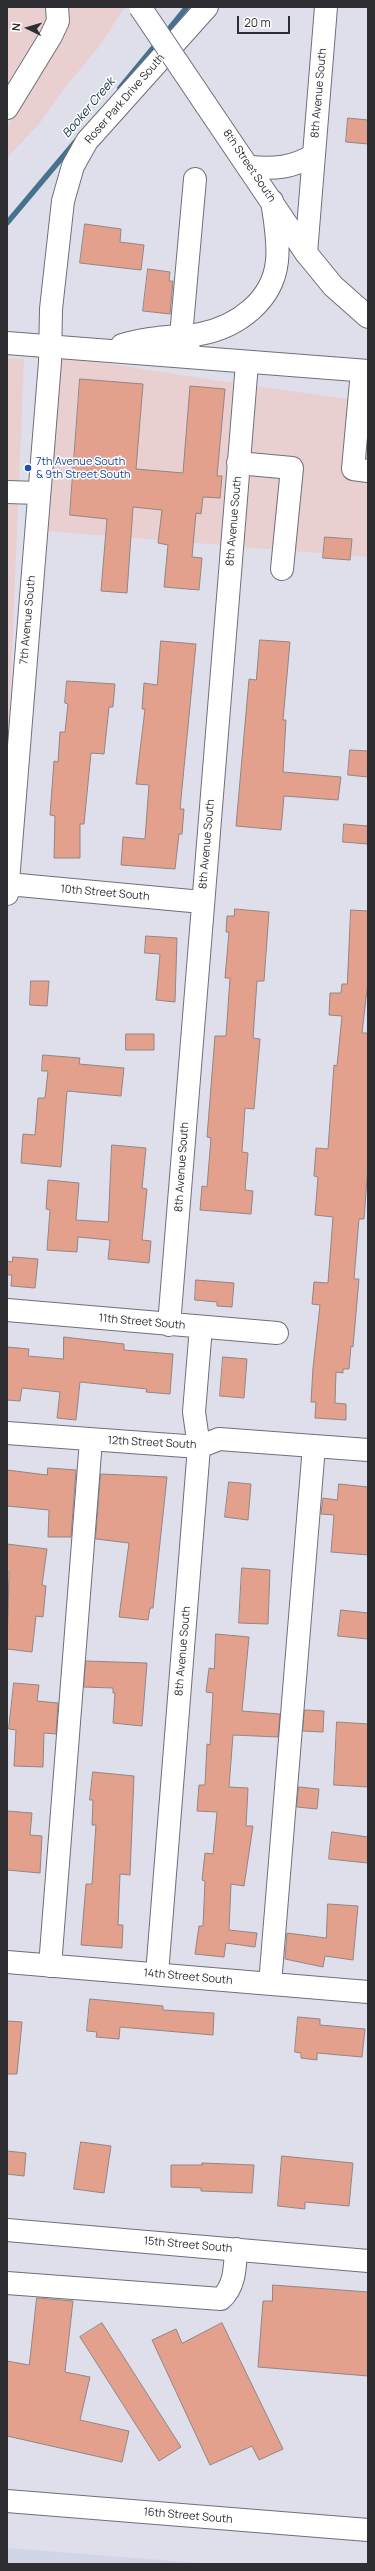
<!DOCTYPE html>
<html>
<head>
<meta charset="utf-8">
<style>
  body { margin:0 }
  #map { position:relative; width:375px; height:2571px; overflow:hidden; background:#dedfeb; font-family:Manrope,sans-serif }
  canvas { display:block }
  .frame { position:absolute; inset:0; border:8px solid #2d2d32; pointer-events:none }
  .north { position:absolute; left:8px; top:8px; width:40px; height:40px; -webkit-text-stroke:3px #fff; paint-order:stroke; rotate:275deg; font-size:11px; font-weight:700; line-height:16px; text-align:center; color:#2d2d32 }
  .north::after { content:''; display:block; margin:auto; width:14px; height:18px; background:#2d2d32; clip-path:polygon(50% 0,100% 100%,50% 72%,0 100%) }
  .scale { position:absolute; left:237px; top:16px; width:53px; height:18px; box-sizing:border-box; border:2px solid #2d2d32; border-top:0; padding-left:5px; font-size:12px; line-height:14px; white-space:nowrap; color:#2d2d32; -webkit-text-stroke:3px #fff; paint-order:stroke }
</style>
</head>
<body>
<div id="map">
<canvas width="375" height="2571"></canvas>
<div class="frame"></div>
<div class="north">N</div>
<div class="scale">20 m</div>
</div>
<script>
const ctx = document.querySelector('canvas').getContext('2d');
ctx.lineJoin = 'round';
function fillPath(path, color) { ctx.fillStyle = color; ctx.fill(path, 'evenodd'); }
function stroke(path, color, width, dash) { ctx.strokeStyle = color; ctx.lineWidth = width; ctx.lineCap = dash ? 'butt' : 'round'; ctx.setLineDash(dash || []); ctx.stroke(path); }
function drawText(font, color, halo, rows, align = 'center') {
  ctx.font = font + ' Manrope,sans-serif'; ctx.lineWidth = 3; ctx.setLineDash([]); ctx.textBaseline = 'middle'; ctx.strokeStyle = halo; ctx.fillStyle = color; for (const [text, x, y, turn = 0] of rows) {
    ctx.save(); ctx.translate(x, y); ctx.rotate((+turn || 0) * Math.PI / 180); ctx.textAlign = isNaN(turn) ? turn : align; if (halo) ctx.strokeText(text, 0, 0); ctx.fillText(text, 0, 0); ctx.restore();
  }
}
const commercial = new Path2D(`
  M 7,7 L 47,7 L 47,19 L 7,89 Z
  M 67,7 L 125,7 L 98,48 L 67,85 L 39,124 L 7,158 L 7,128 L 60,40 Z
  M 60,356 L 233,383 L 221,545 L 46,531 Z
  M 7,358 L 24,359 L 9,729 L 7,728 Z
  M 256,386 L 368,402 L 368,557 L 242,547 Z`);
const built = new Path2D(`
  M 7,2548 L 213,2564 L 7,2564 Z`);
const stream = new Path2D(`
  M 165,34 L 187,7
  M 120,88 L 158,42
  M 7,223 L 76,141`);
const building = new Path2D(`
  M 348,118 L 368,120 L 368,144 L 346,142 Z
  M 85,224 L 121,229 L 120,242 L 144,245 L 141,270 L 80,263 Z
  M 148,269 L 170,272 L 169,281 L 173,281 L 170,314 L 143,311 Z
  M 80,379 L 143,384 L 136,469 L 183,473 L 190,386 L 225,389 L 217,476 L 222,476 L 220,498 L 203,497 L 201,514 L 196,513 L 192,557 L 202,558 L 199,590 L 164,587 L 168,545 L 158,543 L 162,510 L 133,507 L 127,593 L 101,591 L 107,519 L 70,515 Z
  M 325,537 L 352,539 L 350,560 L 323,558 Z
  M 260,640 L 290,642 L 283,720 L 286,720 L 283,772 L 341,777 L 338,800 L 284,796 L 281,830 L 236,826 L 249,679 L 256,680 Z
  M 161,641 L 196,644 L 180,809 L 184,809 L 182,834 L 179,834 L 175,869 L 121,865 L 123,837 L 145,839 L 149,785 L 136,784 L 145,709 L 142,709 L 144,683 L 157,685 Z
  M 67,681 L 115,684 L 113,707 L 109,707 L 104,754 L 91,753 L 84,824 L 80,824 L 80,858 L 54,858 L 55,816 L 50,815 L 54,761 L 58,762 L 60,732 L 65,732 L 68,704 L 65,703 Z
  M 350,750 L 368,751 L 368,777 L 348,775 Z
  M 344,824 L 368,826 L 368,844 L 343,842 Z
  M 235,909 L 269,912 L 264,981 L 257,981 L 253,1038 L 260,1039 L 254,1109 L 245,1108 L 242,1152 L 248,1153 L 245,1190 L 253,1191 L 251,1214 L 200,1210 L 202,1186 L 207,1187 L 211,1138 L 207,1137 L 215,1036 L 226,1036 L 230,978 L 225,978 L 229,932 L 226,932 L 227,916 L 234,916 Z
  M 351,910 L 368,911 L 368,981 L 362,1033 L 368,1033 L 368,1166 L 364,1219 L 359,1219 L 354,1279 L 359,1279 L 353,1347 L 351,1346 L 349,1369 L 343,1369 L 343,1373 L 336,1372 L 335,1403 L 346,1404 L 346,1420 L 315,1418 L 316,1402 L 311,1402 L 313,1368 L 320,1305 L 312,1304 L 314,1282 L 328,1283 L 333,1217 L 315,1215 L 318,1177 L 314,1176 L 316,1148 L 328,1149 L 334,1065 L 337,1066 L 342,1016 L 329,1015 L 330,993 L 341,993 L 342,984 L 347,984 Z
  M 146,936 L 177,938 L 175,1002 L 156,1000 L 160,954 L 145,953 Z
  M 31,981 L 49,981 L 47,1006 L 30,1005 Z
  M 126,1034 L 154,1034 L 154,1050 L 126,1050 Z
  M 43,1055 L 80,1058 L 79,1064 L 124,1068 L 121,1096 L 67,1091 L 61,1167 L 21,1163 L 23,1134 L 35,1135 L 38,1098 L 45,1098 L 48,1071 L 42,1071 Z
  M 112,1145 L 146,1148 L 142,1188 L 147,1189 L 142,1240 L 151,1241 L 149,1263 L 108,1259 L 110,1240 L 78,1237 L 77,1252 L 47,1250 L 50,1210 L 46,1209 L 48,1180 L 79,1183 L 76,1220 L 108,1222 Z
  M 13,1257 L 38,1259 L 35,1288 L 11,1286 L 12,1275 L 7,1275 L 7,1261 L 12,1262 Z
  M 196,1280 L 234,1283 L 232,1307 L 217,1306 L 217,1302 L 195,1300 Z
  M 64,1337 L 124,1344 L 124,1350 L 173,1354 L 170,1394 L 146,1392 L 147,1389 L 80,1382 L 76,1420 L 57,1418 L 60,1392 L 22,1388 L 20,1401 L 7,1400 L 7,1347 L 29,1349 L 28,1356 L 63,1359 Z
  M 223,1357 L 247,1359 L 244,1398 L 220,1396 Z
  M 48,1468 L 76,1470 L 71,1537 L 48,1537 L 49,1510 L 7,1506 L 7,1470 L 47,1475 Z
  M 101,1474 L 167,1477 L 153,1608 L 150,1608 L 148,1620 L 119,1617 L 129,1543 L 96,1539 Z
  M 229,1482 L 251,1484 L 248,1520 L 225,1517 Z
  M 339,1484 L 368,1487 L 368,1555 L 331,1552 L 334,1515 L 321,1514 L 323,1498 L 337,1500 Z
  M 7,1544 L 47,1549 L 42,1585 L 46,1586 L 43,1617 L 36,1616 L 32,1652 L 7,1649 L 9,1572 L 7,1572 Z
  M 242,1568 L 270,1570 L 268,1624 L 239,1623 Z
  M 341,1610 L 368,1613 L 368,1639 L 338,1636 Z
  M 216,1634 L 249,1637 L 242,1711 L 280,1714 L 278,1737 L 233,1735 L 229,1787 L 248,1788 L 246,1826 L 253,1826 L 244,1886 L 231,1884 L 229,1930 L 257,1933 L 255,1947 L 226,1943 L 224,1957 L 195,1954 L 199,1926 L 203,1926 L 205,1881 L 202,1880 L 205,1853 L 213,1854 L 217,1812 L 197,1811 L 199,1785 L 205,1785 L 207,1744 L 210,1745 L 213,1693 L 206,1692 L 209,1668 L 214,1669 Z
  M 86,1661 L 147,1663 L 142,1726 L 113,1723 L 115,1693 L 113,1693 L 113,1688 L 84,1687 Z
  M 14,1683 L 39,1685 L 37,1701 L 58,1703 L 56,1734 L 44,1733 L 43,1767 L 14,1766 L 16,1730 L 9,1729 Z
  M 305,1710 L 324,1711 L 323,1732 L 303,1731 Z
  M 337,1722 L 368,1724 L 368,1787 L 334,1785 Z
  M 93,1772 L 134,1776 L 130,1875 L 120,1874 L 118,1925 L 123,1925 L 122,1948 L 81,1945 L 86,1884 L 92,1884 L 96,1825 L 92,1825 L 93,1800 L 90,1800 Z
  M 299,1787 L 319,1789 L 317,1809 L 297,1807 Z
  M 7,1811 L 32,1813 L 30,1835 L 42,1836 L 40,1873 L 7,1870 Z
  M 332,1832 L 368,1837 L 368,1863 L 329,1859 Z
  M 328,1904 L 358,1906 L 353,1960 L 325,1956 L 323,1967 L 285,1959 L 287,1933 L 326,1938 Z
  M 90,1999 L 163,2006 L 163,2010 L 214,2013 L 213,2035 L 120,2027 L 119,2039 L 96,2037 L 97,2032 L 87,2031 Z
  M 298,2017 L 320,2019 L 320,2025 L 365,2029 L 362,2057 L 317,2053 L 317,2060 L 301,2058 L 301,2053 L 295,2052 Z
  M 7,2021 L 22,2022 L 17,2074 L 7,2074 Z
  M 81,2142 L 111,2146 L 104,2193 L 74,2189 Z
  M 7,2151 L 26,2153 L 24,2176 L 7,2174 Z
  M 282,2156 L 353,2163 L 349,2206 L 305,2202 L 305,2209 L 278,2206 Z
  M 202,2163 L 254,2165 L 252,2193 L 201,2191 L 201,2188 L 171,2187 L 171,2165 L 202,2165 Z
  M 273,2285 L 368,2292 L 368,2376 L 258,2367 L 263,2301 L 272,2301 Z
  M 37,2298 L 73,2301 L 65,2372 L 90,2377 L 80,2420 L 129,2431 L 122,2462 L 7,2436 L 7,2361 L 29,2365 Z
  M 102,2323 L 181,2447 L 159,2461 L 80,2337 Z
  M 222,2323 L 283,2449 L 259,2460 L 252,2446 L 210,2465 L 152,2340 L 176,2329 L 182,2343 Z`);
const minor = new Path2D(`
  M 7,108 L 51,36 L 58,21 L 57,7
  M 250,167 C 275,169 292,168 314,155
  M 306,253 L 326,7
  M 190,352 L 181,336 L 195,179
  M 362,371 L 353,469 L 368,471
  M 238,463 L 292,468 L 282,569
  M 7,492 L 39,493
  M 8,884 L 202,902
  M 7,894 L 50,362 L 51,309 L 63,201 L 73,166 L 87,141 L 207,7
  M 7,1310 L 277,1333
  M 169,1325 L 247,363
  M 7,1433 L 199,1447 L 219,1439 L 368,1450
  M 7,1962 L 368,1992
  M 50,1966 L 91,1440
  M 157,1974 L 199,1447 L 194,1412 L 201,1327
  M 270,1984 L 314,1446
  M 7,2230 L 368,2261
  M 7,2283 L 221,2299 C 235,2286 235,2268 236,2249
  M 7,2501 L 368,2530`);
const major = new Path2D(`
  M 206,105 L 306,253 L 333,286 L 368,317
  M 7,343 L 368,371
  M 122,345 C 133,342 146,339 158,338 C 172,336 187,337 200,334 C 237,327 273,301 277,261 C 279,241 275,221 272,201`);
const majorBridge = new Path2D(`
  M 140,7 L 206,105`);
const markers = [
  [28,468,4,"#1a4fb4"]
];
const streetNames = [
  ["8th Avenue South",319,93,-85],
  ["Roser Park Drive South",125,99,-49],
  ["8th Street South",249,166,56],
  ["8th Avenue South",234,521,-85],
  ["7th Avenue South",28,620,-85],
  ["8th Avenue South",207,844,-85],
  ["10th Street South",105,893,5],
  ["8th Avenue South",182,1167,-86],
  ["11th Street South",142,1322,5],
  ["12th Street South",152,1443,3],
  ["8th Avenue South",183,1651,-85],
  ["14th Street South",188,1977,5],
  ["15th Street South",188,2245,5],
  ["16th Street South",188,2516,5]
];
const transitNames = [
  ["7th Avenue South",36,462],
  ["& 9th Street South",36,475]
];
const waterNames = [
  ["Booker Creek",89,108,-50]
];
fillPath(commercial, '#eacfd1');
fillPath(built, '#d2d5e8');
stroke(stream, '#45728c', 5.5);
fillPath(building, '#e2a08d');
stroke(building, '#938683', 1);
stroke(minor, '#6e6f7a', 24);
stroke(major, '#6e6f7a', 24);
stroke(minor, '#fff', 22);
stroke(major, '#fff', 22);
stroke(majorBridge, '#6e6f7a', 24, []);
stroke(majorBridge, '#fff', 22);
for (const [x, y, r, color] of markers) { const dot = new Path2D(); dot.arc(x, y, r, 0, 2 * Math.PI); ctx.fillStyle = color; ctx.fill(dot); stroke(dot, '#fff', 1.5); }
drawText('11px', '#2d2d32', '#fff', streetNames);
drawText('11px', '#164399', '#fff', transitNames, 'left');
drawText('italic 12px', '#112f3f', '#fff', waterNames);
</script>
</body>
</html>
